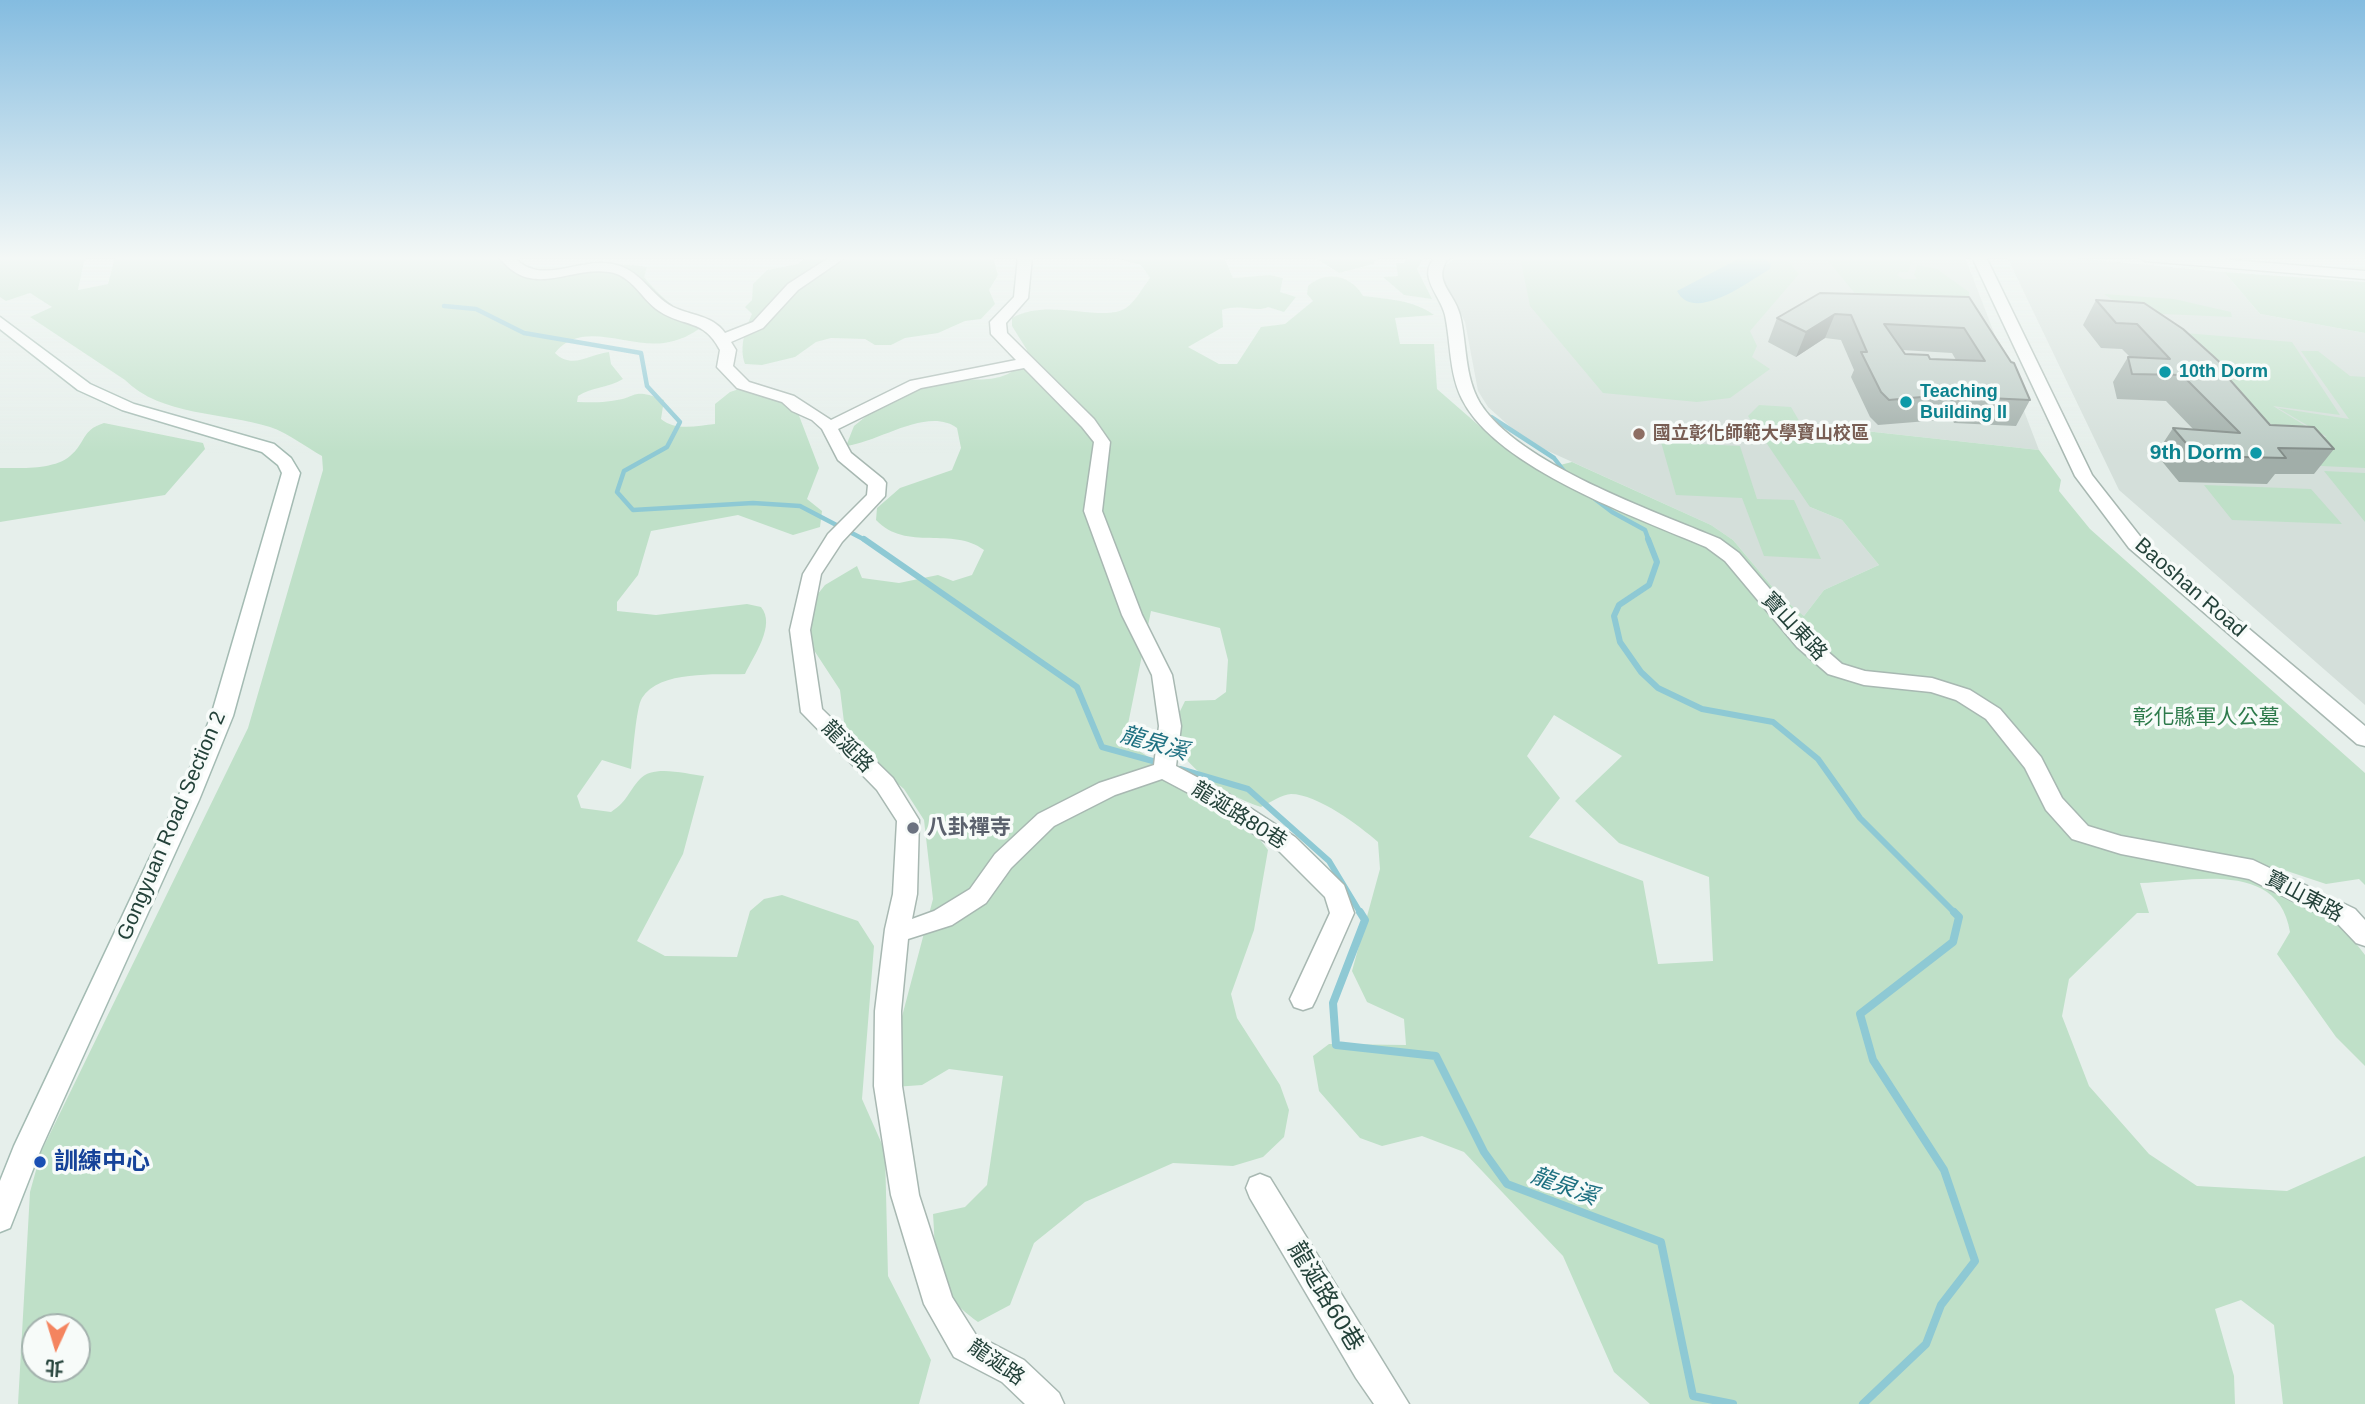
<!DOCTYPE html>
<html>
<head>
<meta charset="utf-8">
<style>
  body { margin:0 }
  #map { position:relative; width:2365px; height:1404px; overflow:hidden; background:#e6efeb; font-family:Helvetica,"Noto Sans TC",sans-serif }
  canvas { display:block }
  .north { position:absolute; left:21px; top:1313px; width:70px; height:70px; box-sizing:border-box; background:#f7fbf9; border:2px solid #a3b1ad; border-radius:50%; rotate:184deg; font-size:19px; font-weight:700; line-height:28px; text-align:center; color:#24423a }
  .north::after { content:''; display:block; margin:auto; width:24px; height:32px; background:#f4845f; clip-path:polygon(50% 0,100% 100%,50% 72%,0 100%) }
</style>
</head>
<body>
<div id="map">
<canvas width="2365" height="1404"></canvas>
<div class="north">北</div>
</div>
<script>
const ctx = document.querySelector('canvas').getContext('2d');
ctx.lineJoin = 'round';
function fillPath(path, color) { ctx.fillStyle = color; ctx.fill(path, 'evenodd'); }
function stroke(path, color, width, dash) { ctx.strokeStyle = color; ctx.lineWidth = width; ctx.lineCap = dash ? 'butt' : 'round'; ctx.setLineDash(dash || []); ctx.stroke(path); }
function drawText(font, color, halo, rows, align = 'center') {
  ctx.font = font + ' Helvetica,"Noto Sans TC",sans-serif'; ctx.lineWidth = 7; ctx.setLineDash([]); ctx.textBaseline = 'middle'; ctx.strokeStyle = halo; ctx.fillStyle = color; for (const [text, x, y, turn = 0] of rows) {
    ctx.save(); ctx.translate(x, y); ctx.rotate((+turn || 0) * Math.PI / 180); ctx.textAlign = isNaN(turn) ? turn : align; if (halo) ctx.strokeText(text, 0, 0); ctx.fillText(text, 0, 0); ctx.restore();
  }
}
const built = new Path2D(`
  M 1455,257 L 1965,257 L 2039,450 L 1801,424 L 1810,507 L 1842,520 L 1879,565 L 1824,590 L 1804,616 L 1780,596 L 1733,540 L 1711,525 L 1526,441 L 1488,407 L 1478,391 L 1465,322 L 1441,274 L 1443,268 Z
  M 2007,257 L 2063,257 L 2224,272 L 2260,314 L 2365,333 L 2365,705 L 2119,490 Z`);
const green = new Path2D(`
  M 0,257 L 85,257 L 78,290 L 108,284 L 115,257 L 521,257 L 517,261 C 535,283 584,267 608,265 C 621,264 634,265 647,267 L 644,277 C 661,298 680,313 703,326 C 691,335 679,341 664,343 C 628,348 581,319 555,353 C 572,370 590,354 609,352 L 611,364 L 623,379 C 608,388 592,387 578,396 L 577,402 C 588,402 600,403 611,401 C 640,398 629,387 664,400 L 661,419 C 675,431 697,426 715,424 L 715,404 L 730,392 L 742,388 L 787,403 L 798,413 L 819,468 L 807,499 L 822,511 L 820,527 L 793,535 L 738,515 L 651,531 L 638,575 L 617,602 L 617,611 L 656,615 L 747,604 L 761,607 C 776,625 754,655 745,674 C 717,675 659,670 642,698 C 636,707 633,755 631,769 L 602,760 L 577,796 L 581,808 L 611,812 C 629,800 627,793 640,779 C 653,764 686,774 704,776 L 683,854 L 637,941 L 665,956 L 737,957 L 750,911 L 764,899 L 782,895 L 858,921 L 874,946 L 862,1099 L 885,1151 L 888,1276 L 931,1360 L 919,1404 L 18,1404 L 30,1192 L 41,1152 L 248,728 L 323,470 L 322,456 C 306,447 288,433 270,427 C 223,412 161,416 125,380 L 30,317 L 52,307 L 30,293 L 6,301 L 0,297 ZM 35,1327 L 77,1327 L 77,1369 L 35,1369 Z
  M 806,257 L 993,257 L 998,275 L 989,290 L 995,304 L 981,319 L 965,321 L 938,333 L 905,338 L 891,345 L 875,345 L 865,339 L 831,338 L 816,342 L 795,357 L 762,365 L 745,364 C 739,348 745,329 752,314 L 745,307 L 752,300 L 753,284 L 767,270 L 798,264 Z
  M 1113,257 L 1224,257 L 1233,278 L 1270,275 L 1283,278 L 1280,292 L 1296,297 L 1284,312 L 1268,307 C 1256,313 1241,303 1222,310 L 1223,327 L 1188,347 L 1219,364 L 1237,364 L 1261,327 L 1285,324 L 1313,301 L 1307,294 L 1308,286 C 1326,270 1351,275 1363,296 C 1388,299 1414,300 1434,315 L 1395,318 L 1400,344 L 1434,344 L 1437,389 L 1507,450 L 1552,467 L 1572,462 L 1711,525 L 1733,540 L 1780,596 L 1804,616 L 1824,590 L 1879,565 L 1842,520 L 1810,507 L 1748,416 L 1759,405 L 1791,407 L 1801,424 L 2039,450 L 2061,480 L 2059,491 L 2090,529 L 2365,773 L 2365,885 L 2359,879 L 2326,884 L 2284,870 L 2330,910 L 2365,955 L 2365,1066 L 2336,1037 L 2277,954 L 2290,932 C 2279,860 2193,881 2140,883 L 2149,913 L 2137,913 L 2069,979 L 2062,1016 L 2089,1086 L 2149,1154 L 2197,1186 L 2287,1191 L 2365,1156 L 2365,1404 L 2283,1404 L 2274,1325 L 2241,1300 L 2215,1309 L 2234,1376 L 2235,1404 L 1650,1404 L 1614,1372 L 1563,1256 L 1464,1152 L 1422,1136 L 1382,1146 L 1360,1138 L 1319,1091 L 1313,1056 L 1329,1044 L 1406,1045 L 1404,1019 L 1367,1002 L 1352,971 L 1380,869 L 1378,842 C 1360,826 1317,794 1291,794 C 1283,794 1269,803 1261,807 C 1226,796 1185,768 1169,734 L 1185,701 L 1215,700 L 1226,692 L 1228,660 L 1220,628 L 1151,611 L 1126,734 L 1136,749 L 1188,782 L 1215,811 L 1255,833 L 1268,850 L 1254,930 L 1231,994 L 1237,1018 L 1280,1085 L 1289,1110 L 1284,1137 L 1263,1157 L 1233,1166 L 1173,1163 L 1085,1202 L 1034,1243 L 1010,1305 L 978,1322 C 930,1287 937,1269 933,1214 L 965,1207 L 987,1185 L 1003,1076 L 949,1069 L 922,1085 L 894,1087 L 890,1062 L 933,899 L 924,820 L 904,789 L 860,751 L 844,722 L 840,690 L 806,638 L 805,610 L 825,585 L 857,566 L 862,578 L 899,583 L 938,575 L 953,581 L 972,575 L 984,550 C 953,526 906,552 876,520 L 877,508 L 900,488 L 952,470 L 961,448 L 957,428 C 928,406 879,442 846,446 L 854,426 L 875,409 L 878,399 C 898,393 920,384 941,381 C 972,376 1015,390 1027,350 L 1012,326 L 1012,318 C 1047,297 1103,323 1126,308 C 1135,302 1143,287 1150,278 L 1141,265 ZM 1554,715 L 1622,756 L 1575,801 L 1619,843 L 1709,877 L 1713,961 L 1658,964 L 1643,881 L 1529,837 L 1560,798 L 1527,756 Z
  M 1314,257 L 1378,257 L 1373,264 L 1339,273 Z
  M 1408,257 L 1424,257 L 1417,269 L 1432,299 L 1404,295 L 1383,277 L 1398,276 L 1396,263 L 1404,263 Z
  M 1520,257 L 1785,257 L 1799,274 L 1750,331 L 1757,346 L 1752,357 L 1770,369 L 1730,398 L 1697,402 L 1603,393 L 1530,306 Z
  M 1825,257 L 1905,257 L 1912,262 L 1908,272 L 1900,272 L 1897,275 L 1903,279 L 1917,279 L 1914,275 L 1917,265 L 1937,269 L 1969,292 L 1969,297 L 1857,296 Z
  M 2224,272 L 2365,282 L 2365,333 L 2260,314 Z
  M 2104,294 L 2174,299 L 2231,312 L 2232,317 L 2163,314 L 2153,327 Z
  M 2161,331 L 2292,342 L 2340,415 L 2273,406 L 2319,434 L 2278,430 Z
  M 2301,351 L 2318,351 L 2350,376 L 2365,377 L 2365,468 L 2321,466 L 2286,433 L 2327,437 L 2278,408 L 2349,419 Z
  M 104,423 L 203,443 L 205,449 L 165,495 L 0,522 L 0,468 C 20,468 54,470 70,456 C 86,443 81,430 104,423 Z
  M 1661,442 L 1740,446 L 1757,499 L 1794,500 L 1821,559 L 1764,556 L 1742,498 L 1676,495 Z
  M 2324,471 L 2365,473 L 2365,522 Z
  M 2204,485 L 2311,489 L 2342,524 L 2232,520 Z`);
const water = new Path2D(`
  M 1742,257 L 1763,257 L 1771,264 L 1770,269 C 1749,281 1694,324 1677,291 Z`);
const streamFar2 = new Path2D(`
  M 444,306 L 476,309 L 524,333 L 641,353 L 647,386 L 680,422 L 667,447 L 624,471 L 617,492 L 633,510 L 753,503 L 800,506 L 867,541
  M 1491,417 L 1554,458 L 1567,475
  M 1591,496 L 1612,512 L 1645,530 L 1649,541`);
const streamFar1 = new Path2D(`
  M 864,539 L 1077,687 L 1102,747 L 1160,763
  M 1648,539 L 1657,562 L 1649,585 L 1619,605 L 1614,616 L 1620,642 L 1641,672 L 1658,688 L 1702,709 L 1773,722 L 1818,759 L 1860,818 L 1956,914
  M 1180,769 L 1248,789 L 1329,861 L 1361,914`);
const stream = new Path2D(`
  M 1360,912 L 1365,920 L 1333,1003 L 1336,1045 L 1436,1056 L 1484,1152 L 1507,1184 L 1661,1242 L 1693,1396 L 1733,1404
  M 1863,1404 L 1926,1344 L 1941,1305 L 1975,1261 L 1944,1170 L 1873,1060 L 1860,1014 L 1953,942 L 1959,917 L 1954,912`);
const minor = new Path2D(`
  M 499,257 L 514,257 C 541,287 578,257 612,264 C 641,269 649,294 673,307 C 692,316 712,315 725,333 L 753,322 L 788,284 L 830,257 L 846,257 L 798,290 L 763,328 L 731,342 L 736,350 L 733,366 L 749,382 L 794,396 L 831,420 L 910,381 L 1016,360 L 991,334 L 990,322 L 1014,297 L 1018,257 L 1032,257 L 1028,298 L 1006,323 L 1007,333 L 1094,419 L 1110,442 L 1102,511 L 1142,615 L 1172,675 L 1181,726 L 1176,766 L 1227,793 L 1295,837 L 1344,885 L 1354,913 L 1316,999 L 1312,1007 L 1303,1010 L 1294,1007 L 1290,999 L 1330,913 L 1325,897 L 1279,851 L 1211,805 L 1162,779 L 1115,795 L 1054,826 L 1011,868 L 986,903 L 952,925 L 908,939 L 901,1011 L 902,1086 L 919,1195 L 952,1297 L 976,1335 L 1024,1360 L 1059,1393 L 1064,1404 L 1025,1404 L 1002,1382 L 954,1357 L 924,1304 L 891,1195 L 874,1086 L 875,1011 L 885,929 L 893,894 L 897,821 L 877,790 L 801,712 L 790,630 L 803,574 L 828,534 L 867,495 L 868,485 L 838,460 L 822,429 L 812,420 L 792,411 L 782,402 L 737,388 L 717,367 L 720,350 C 703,318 685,328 659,311 C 642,300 632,275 609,272 C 568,266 532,300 499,257 ZM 1024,368 L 1082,427 L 1094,442 L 1084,511 L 1122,615 L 1152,675 L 1159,726 L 1154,765 L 1099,783 L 1038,814 L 995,854 L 970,889 L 934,911 L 912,919 L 917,894 L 919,820 L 893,778 L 822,709 L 810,630 L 821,574 L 842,542 L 885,496 L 886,483 L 883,479 L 851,453 L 838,429 L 921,388 Z
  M 1435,257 L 1449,257 C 1431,281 1454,291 1460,315 C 1467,343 1464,376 1480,403 C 1518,464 1654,511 1720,539 L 1739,553 L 1811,637 L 1842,664 L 1865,671 L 1932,678 L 1970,690 L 2000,709 L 2041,757 L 2062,798 L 2088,826 L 2121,836 L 2253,860 L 2355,909 L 2365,920 L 2365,946 L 2356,943 L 2337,923 L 2249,879 L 2121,854 L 2072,839 L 2046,810 L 2025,768 L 1986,719 L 1956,700 L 1931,692 L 1864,685 L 1828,674 L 1797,647 L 1725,561 L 1706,547 C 1638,518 1496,468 1462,399 C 1449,373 1451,343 1445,315 C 1440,294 1417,277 1435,257 Z
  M 1972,257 L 1986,257 L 2092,475 L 2143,540 L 2365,726 L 2365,746 L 2357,744 L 2129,548 L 2075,476 Z
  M 2138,257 L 2196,257 L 2365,271 L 2365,279 L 2145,261 Z
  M 1260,1174 L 1270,1178 L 1409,1404 L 1374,1404 L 1356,1378 L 1250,1198 L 1246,1188 L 1250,1178 Z`);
const secondary = new Path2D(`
  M 0,317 L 90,384 L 134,404 L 274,444 L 291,458 L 300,473 L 233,716 L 199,800 L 41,1149 L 10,1228 L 0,1232 L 0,1181 L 14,1146 L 177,800 L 211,716 L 282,473 L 278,465 L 262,452 L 122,410 L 78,390 L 0,329 Z`);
const wall = new Path2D(`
  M 1969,297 L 2030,400 L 2016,426 L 1954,423 L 1952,419 L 1878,425 L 1870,417 L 1851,377 L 1854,370 L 1841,340 L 1825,338 L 1796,357 L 1768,342 L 1777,318 ZM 1902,350 L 1952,353 L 1956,360 L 1930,359 L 1905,354 Z
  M 2096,300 L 2230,372 L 2227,377 L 2270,425 L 2334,449 L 2314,474 L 2275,474 L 2267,484 L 2179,482 L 2156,454 L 2173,428 L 2194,430 L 2166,401 L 2117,399 L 2113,382 L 2128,357 L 2130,357 L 2122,349 L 2101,348 L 2083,325 Z`);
const shadedWall = new Path2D(`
  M 1835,314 L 1825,338 L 1796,357 L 1806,332 Z`);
const building = new Path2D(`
  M 1820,293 L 1969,297 L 2011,362 L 2014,363 L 2030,400 L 1967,397 L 1965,393 L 1889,400 L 1881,392 L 1861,352 L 1867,352 L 1851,315 L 1835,314 L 1806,332 L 1777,318 ZM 1884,324 L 1964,328 L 1985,361 L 1930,359 L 1928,355 L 1905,354 Z
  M 2096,300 L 2144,303 L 2183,329 L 2213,356 L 2230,372 L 2223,372 L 2270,425 L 2314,427 L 2334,449 L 2278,448 L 2286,458 L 2197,456 L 2173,428 L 2240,433 L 2182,375 L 2132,374 L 2128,357 L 2170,359 L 2137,324 L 2116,323 Z`);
const markers = [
  [2165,372,7,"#0f9aa8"],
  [1906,402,7,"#0f9aa8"],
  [1639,434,7,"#8d6e63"],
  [2256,453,7,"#0f9aa8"],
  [913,828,7,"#6b7280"],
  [40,1162,7,"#1a4fb4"]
];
const farCulturenames = [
  ["10th Dorm",2179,372],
  ["Teaching",1920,392],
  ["Building II",1920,413]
];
const farEducationnames = [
  ["國立彰化師範大學寶山校區",1653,434]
];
const cultureNames = [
  ["9th Dorm",2242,453]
];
const streetNames = [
  ["Baoshan Road",2190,588,41],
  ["寶山東路",1794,627,47],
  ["龍涎路",847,747,45],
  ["龍涎路80巷",1239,816,32],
  ["Gongyuan Road Section 2",172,826,-67],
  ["寶山東路",2304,897,28],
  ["龍涎路",996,1363,35]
];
const parkNames = [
  ["彰化縣軍人公墓",2206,718]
];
const worshipNames = [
  ["八卦禪寺",927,828]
];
const waterNames = [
  ["龍泉溪",1154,744,16],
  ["龍泉溪",1564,1187,20]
];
const nearTransitnames = [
  ["訓練中心",54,1162]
];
const nearStreetnames = [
  ["龍涎路60巷",1325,1297,59]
];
fillPath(built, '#d4dfda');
fillPath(green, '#bfe0c8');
fillPath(water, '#8ec9d4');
stroke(streamFar2, '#8ec9d4', 4.5);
stroke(streamFar1, '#8ec9d4', 6);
stroke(stream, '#8ec9d4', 8);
stroke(minor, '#a8b8b2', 3);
stroke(secondary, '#a4bbb3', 3);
fillPath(minor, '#fff');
fillPath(secondary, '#fff');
fillPath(wall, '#a1aea9');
fillPath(shadedWall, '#838d89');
fillPath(building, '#bbcac4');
stroke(building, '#838d89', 2);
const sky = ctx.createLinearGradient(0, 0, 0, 453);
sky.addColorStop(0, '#84bce0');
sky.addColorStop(0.57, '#f4f8f6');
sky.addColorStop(1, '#f4f8f600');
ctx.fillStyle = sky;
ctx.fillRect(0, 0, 2365, 453);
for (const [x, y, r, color] of markers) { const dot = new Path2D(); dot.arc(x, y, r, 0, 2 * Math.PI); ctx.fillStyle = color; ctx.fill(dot); stroke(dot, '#f7fbf9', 2.5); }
drawText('bold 18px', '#0d838f', '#f7fbf9', farCulturenames, 'left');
drawText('bold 18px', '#785e54', '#f7fbf9', farEducationnames, 'left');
drawText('bold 21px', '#0d838f', '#f7fbf9', cultureNames, 'right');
drawText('21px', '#24423a', '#f7fbf9', streetNames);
drawText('21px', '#2d7a4b', '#f7fbf9', parkNames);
drawText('bold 21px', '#5b616d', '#f7fbf9', worshipNames, 'left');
drawText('italic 23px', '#1c6f80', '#f7fbf9', waterNames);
drawText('bold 24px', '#164399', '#f7fbf9', nearTransitnames, 'left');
drawText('24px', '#24423a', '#f7fbf9', nearStreetnames);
</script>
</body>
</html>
